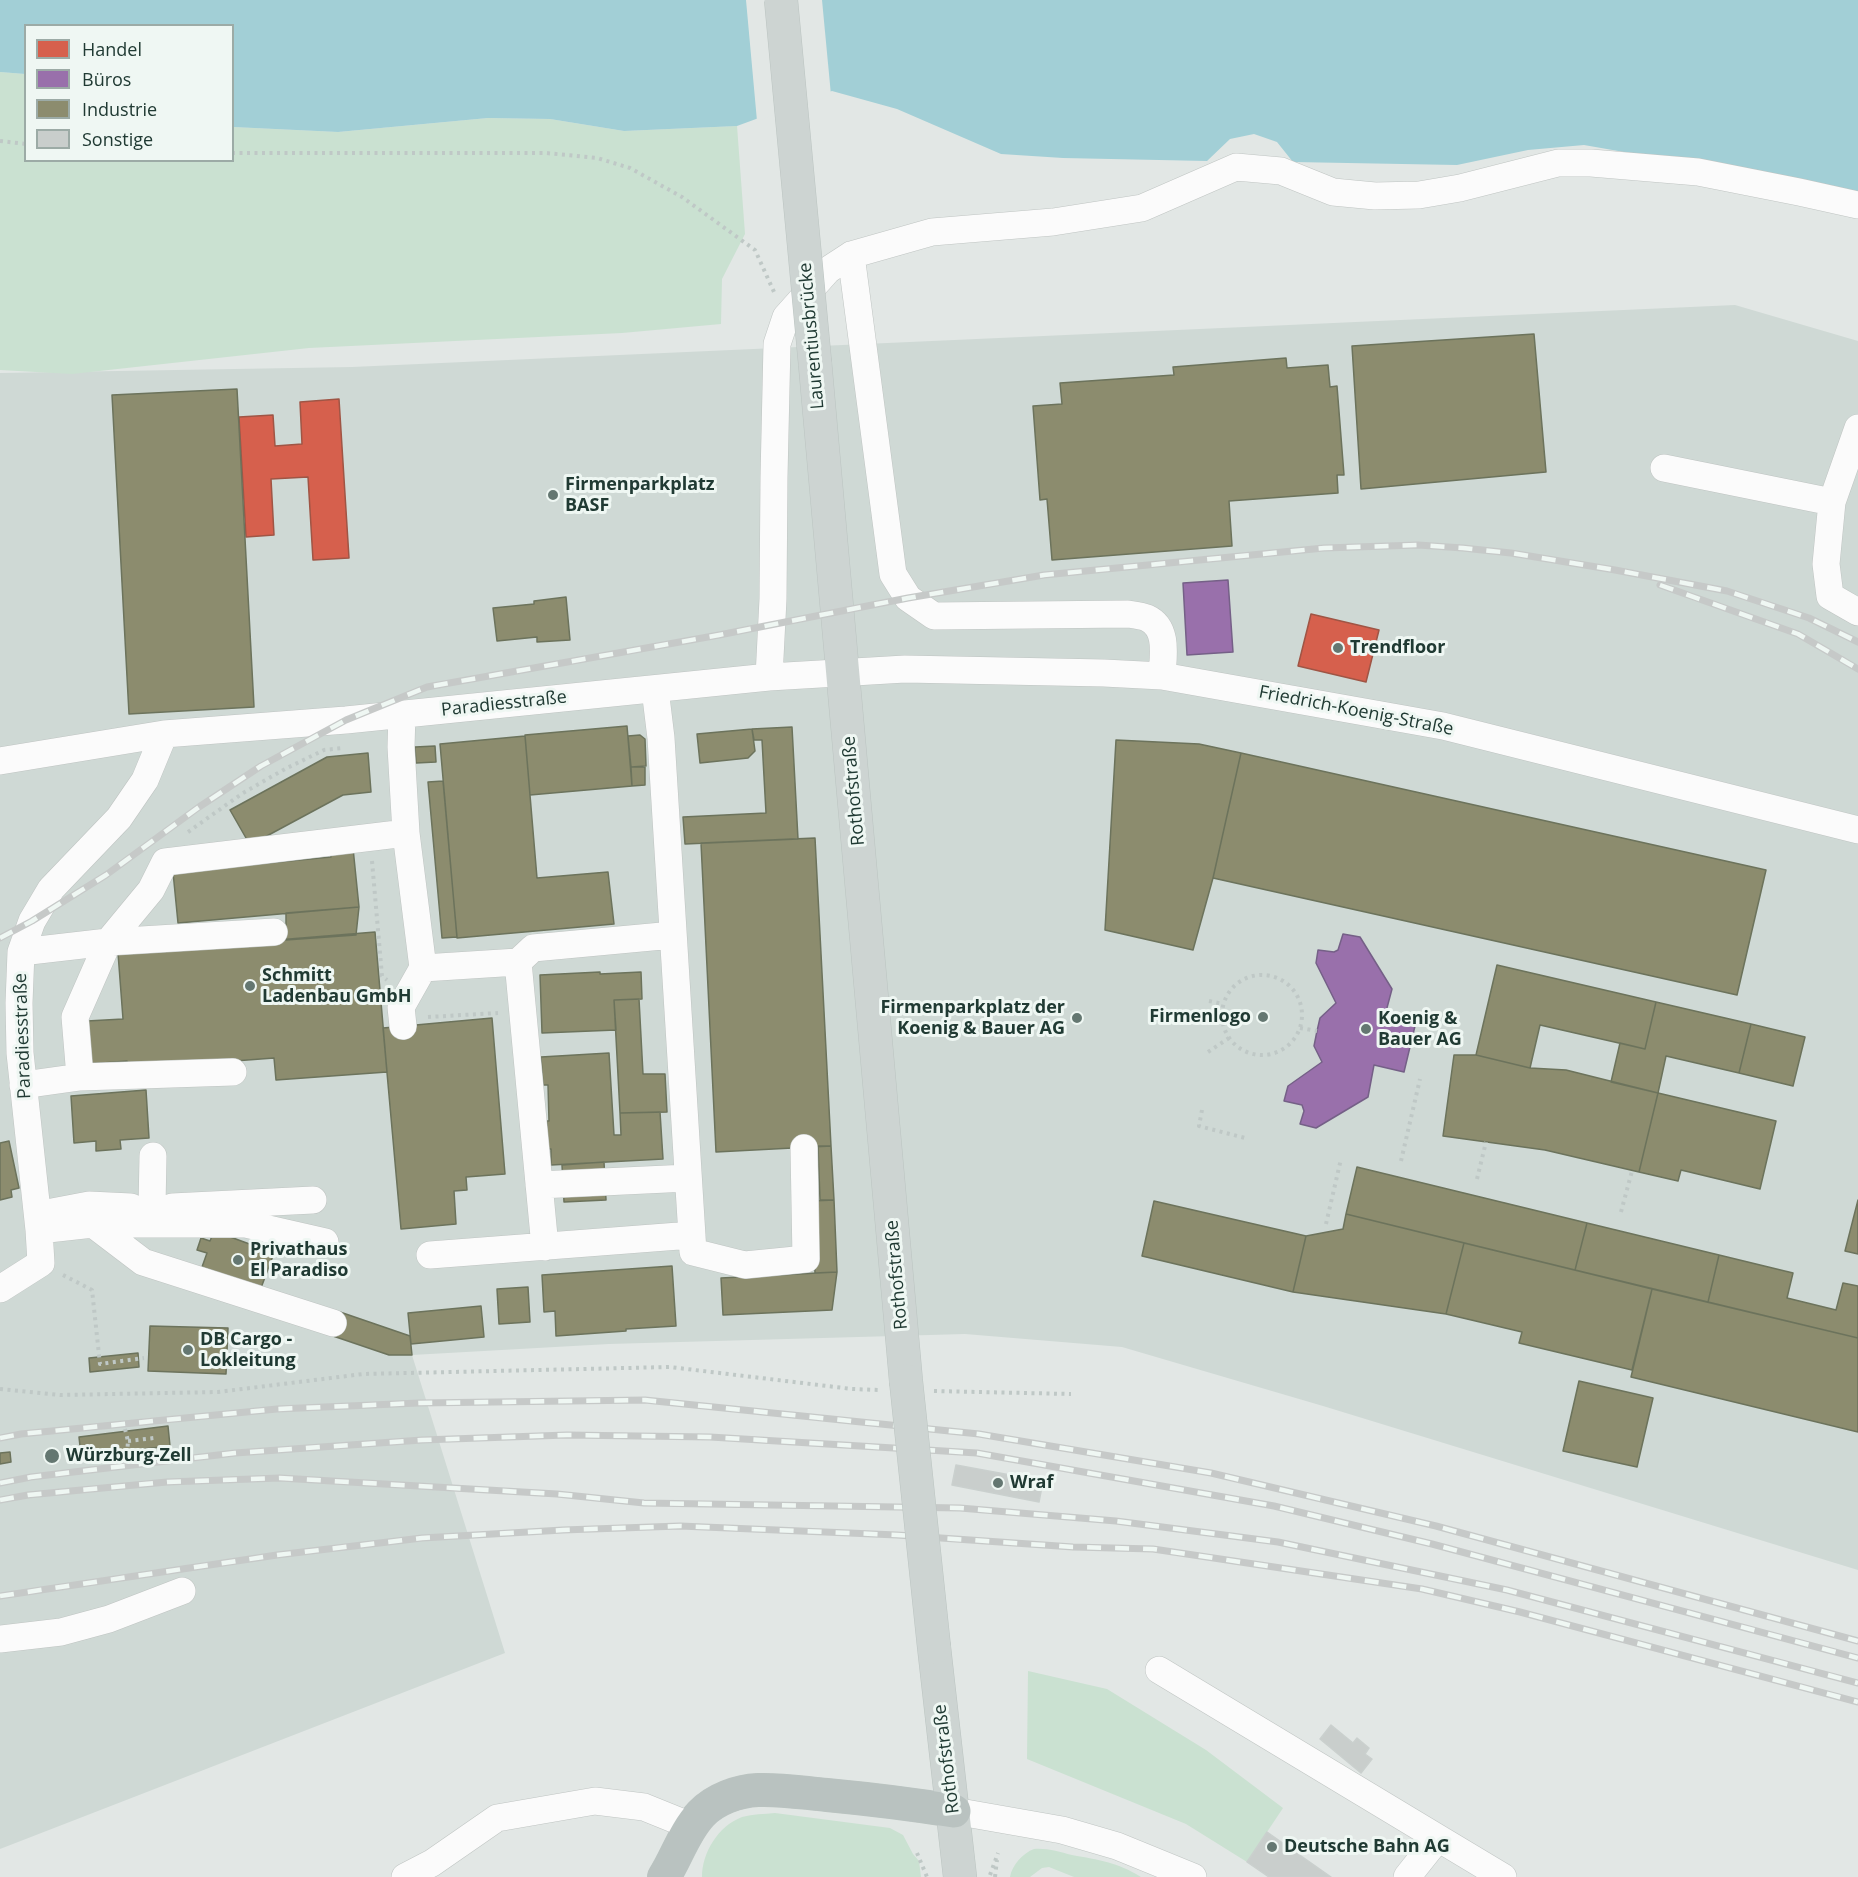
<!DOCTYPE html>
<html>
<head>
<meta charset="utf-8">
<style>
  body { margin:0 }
  #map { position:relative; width:1858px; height:1877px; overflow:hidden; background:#e2e7e5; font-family:"Open Sans",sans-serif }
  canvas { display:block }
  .legend { position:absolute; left:24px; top:24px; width:210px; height:138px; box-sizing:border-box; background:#eff7f3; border:2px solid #9caba6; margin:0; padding:8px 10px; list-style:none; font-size:18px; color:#203a33 }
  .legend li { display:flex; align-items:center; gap:12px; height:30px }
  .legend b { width:30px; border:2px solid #9caba6 }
</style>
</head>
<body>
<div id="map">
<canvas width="1858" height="1877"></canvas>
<ul class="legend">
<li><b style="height:16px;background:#d6604d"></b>Handel</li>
<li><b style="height:16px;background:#9970ab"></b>Büros</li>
<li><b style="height:16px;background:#8c8c6e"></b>Industrie</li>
<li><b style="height:16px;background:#c9cecc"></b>Sonstige</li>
</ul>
</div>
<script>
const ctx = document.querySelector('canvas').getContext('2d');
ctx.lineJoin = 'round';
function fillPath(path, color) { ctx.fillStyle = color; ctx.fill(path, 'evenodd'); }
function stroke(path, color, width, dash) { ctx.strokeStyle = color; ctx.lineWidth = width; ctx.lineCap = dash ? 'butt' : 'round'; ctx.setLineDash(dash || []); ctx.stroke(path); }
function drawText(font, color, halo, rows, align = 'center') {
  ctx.font = font + ' "Open Sans",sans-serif'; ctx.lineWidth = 6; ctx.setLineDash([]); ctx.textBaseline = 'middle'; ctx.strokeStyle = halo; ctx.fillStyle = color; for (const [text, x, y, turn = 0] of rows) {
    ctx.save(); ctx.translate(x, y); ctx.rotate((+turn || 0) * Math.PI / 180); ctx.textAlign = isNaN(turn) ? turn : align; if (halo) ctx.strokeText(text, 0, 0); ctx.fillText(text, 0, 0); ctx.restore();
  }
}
const built = new Path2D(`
  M 1735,305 L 1858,341 L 1858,1570 L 1323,1406 L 1122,1347 L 965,1334 L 609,1344 L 412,1355 L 505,1653 L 0,1849 L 0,373 L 352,367 Z`);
const green = new Path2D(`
  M 0,72 L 25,74 L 26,160 L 232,160 L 233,127 L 338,132 L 488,118 L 550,119 L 624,131 L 737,126 L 745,234 L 722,279 L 721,324 L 622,333 L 309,348 L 72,374 L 0,370 Z
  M 1028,1671 L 1107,1689 L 1206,1750 L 1283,1808 L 1247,1862 L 1186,1824 L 1027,1759 Z
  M 775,1813 L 890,1828 L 903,1835 L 913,1854 L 919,1861 L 921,1877 L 702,1877 C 702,1853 718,1826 742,1817 C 753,1814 764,1814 775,1813 Z
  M 1034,1849 C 1048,1848 1059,1852 1072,1855 C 1099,1860 1117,1862 1141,1877 L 1074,1877 L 1049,1867 L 1042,1868 L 1030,1877 L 1010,1877 C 1012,1865 1023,1853 1034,1849 Z`);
const water = new Path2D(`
  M 0,0 L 1858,0 L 1858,193 L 1584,145 L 1528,150 L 1457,165 L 1293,162 L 1277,142 L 1254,134 L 1230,139 L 1207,161 L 1063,158 L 1001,154 L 897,109 L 832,91 L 737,126 L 624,131 L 550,119 L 488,118 L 338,132 L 233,127 L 232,26 L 26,26 L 25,74 L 0,72 Z`);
const pier = new Path2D(`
  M 746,0 L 822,0 L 831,95 L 757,121 Z`);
const shops = new Path2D(`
  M 339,399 L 349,558 L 313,560 L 308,477 L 271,479 L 274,535 L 246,537 L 239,417 L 273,415 L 275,446 L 302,444 L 300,402 Z
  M 1311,614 L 1379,630 L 1366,682 L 1298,666 Z`);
const offices = new Path2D(`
  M 1228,580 L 1233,652 L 1187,655 L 1183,583 Z
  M 1343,934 L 1360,937 L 1392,989 L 1384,1019 L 1415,1026 L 1404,1072 L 1374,1065 L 1368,1097 L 1316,1128 L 1300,1124 L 1304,1111 L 1302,1105 L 1284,1101 L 1288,1086 L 1322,1062 L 1314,1046 L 1317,1031 L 1320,1018 L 1336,1003 L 1316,963 L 1318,950 L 1334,952 L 1338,950 Z`);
const industry = new Path2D(`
  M 1534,334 L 1546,472 L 1361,489 L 1352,346 Z
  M 1286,358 L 1287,368 L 1328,365 L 1330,387 L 1337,386 L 1344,475 L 1337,475 L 1338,493 L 1229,501 L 1232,546 L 1052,560 L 1047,499 L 1040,500 L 1033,406 L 1062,404 L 1060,383 L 1174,375 L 1173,367 Z
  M 237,389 L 254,707 L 129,714 L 112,395 Z
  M 566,597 L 570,640 L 537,642 L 537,637 L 497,641 L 493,608 L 534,604 L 534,601 Z
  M 627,726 L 632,786 L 530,795 L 525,735 Z
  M 792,727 L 798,839 L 685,844 L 683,817 L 766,813 L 762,740 L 754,740 L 752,729 Z
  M 752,729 L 755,751 L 748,758 L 700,763 L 697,734 Z
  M 640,735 L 645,739 L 646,766 L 631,767 L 628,736 Z
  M 525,736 L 537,878 L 608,872 L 614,924 L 457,938 L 440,744 Z
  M 1116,740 L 1199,744 L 1241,753 L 1213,878 L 1193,950 L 1105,930 Z
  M 435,746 L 436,762 L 416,763 L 415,747 Z
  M 368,753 L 371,792 L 343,795 L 250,845 L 230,810 L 327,757 Z
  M 1241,753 L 1766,870 L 1737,995 L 1213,878 Z
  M 631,767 L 645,767 L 645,785 L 632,786 Z
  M 443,781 L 457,937 L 442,938 L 428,782 Z
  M 815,838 L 831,1146 L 716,1152 L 701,843 Z
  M 353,848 L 359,907 L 178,923 L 173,872 L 331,857 L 330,849 Z
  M 359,907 L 356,935 L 286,940 L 286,913 Z
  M 375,932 L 387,1072 L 276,1080 L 274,1058 L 128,1069 L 127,1061 L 90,1064 L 87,1021 L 123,1019 L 118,953 Z
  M 1497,965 L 1656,1002 L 1645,1049 L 1540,1025 L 1530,1068 L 1476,1055 Z
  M 600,972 L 600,974 L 641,972 L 642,999 L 614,1000 L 616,1030 L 542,1033 L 540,975 Z
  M 639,999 L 643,1074 L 665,1074 L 667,1112 L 620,1113 L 614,1000 Z
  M 1656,1002 L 1751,1024 L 1739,1073 L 1666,1056 L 1658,1093 L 1611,1082 L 1620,1043 L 1645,1049 Z
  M 492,1018 L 505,1174 L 466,1177 L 467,1190 L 454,1191 L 456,1224 L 401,1229 L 383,1028 Z
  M 1751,1024 L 1805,1037 L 1793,1086 L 1739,1073 Z
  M 609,1053 L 614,1135 L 621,1135 L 620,1113 L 660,1112 L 663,1159 L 551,1165 L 551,1149 L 547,1149 L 547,1121 L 549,1121 L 548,1085 L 543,1085 L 541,1057 Z
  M 1454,1055 L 1476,1055 L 1530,1068 L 1566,1070 L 1658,1093 L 1639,1172 L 1545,1150 L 1443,1136 Z
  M 146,1090 L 149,1138 L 120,1140 L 121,1149 L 96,1151 L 96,1141 L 74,1143 L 71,1096 Z
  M 1658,1093 L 1776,1121 L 1760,1189 L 1681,1170 L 1678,1181 L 1639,1172 Z
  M 9,1141 L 19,1188 L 11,1190 L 12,1197 L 0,1200 L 0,1143 Z
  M 818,1146 L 831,1146 L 834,1200 L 820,1200 Z
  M 604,1162 L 606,1200 L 564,1202 L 562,1165 Z
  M 1357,1167 L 1587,1223 L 1575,1270 L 1346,1214 Z
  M 834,1200 L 837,1272 L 815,1273 L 812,1201 Z
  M 1858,1200 L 1858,1254 L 1845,1251 Z
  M 1154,1201 L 1306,1236 L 1293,1292 L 1142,1256 Z
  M 1346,1214 L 1464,1243 L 1446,1314 L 1293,1292 L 1306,1236 L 1343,1229 Z
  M 1587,1223 L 1719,1255 L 1708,1302 L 1575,1270 Z
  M 214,1231 L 274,1253 L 261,1288 L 202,1267 L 207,1253 L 197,1250 L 201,1238 L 210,1241 Z
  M 1464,1243 L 1652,1289 L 1632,1370 L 1519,1343 L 1522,1332 L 1446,1314 Z
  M 1719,1255 L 1793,1273 L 1787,1298 L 1836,1310 L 1843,1283 L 1858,1286 L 1858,1338 L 1708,1302 Z
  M 672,1266 L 676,1326 L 626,1329 L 626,1331 L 556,1336 L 555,1311 L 544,1312 L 542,1275 Z
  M 837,1272 L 832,1310 L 723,1315 L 721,1278 Z
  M 528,1287 L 530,1322 L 499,1324 L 497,1289 Z
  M 1652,1289 L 1858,1338 L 1858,1432 L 1631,1377 Z
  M 481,1306 L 484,1337 L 411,1344 L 408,1313 Z
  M 340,1312 L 410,1336 L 412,1355 L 389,1355 L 333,1336 Z
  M 150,1326 L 228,1328 L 226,1374 L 148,1371 Z
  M 138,1353 L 139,1367 L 90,1372 L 89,1358 Z
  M 1579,1381 L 1653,1398 L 1637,1467 L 1563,1451 Z
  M 168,1426 L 170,1446 L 81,1456 L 79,1437 Z
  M 10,1452 L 11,1462 L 0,1464 L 0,1453 Z`);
const building = new Path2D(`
  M 956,1465 L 1043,1481 L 1039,1502 L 952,1485 Z
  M 1331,1725 L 1353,1743 L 1357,1738 L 1369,1748 L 1365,1754 L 1372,1759 L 1361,1773 L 1320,1739 Z
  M 1267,1832 L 1331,1877 L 1269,1877 L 1247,1862 Z`);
const path = new Path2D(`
  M 0,141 L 26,144
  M 232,153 L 546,153 L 597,158 L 630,168 L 682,197 L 755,250 L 774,292
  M 188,832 L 243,793 L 285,769 L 324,750 L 343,748
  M 372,861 L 382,976 L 387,980
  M1222 1015a40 40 0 1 1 80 0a40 40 0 1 1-80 0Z
  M 1209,1001 L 1223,1004
  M 428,1017 L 498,1013
  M 1300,1028 L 1317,1031
  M 1208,1052 L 1229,1038
  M 1202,1110 L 1199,1126 L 1245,1138
  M 1401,1161 L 1420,1079
  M 1477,1179 L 1486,1142
  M 1621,1212 L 1632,1171
  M 1326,1224 L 1341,1159
  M 63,1275 L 92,1290 L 100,1364 L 144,1358
  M 0,1389 L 60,1395 L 218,1392 L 363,1374 L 670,1367 L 852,1389 L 878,1390
  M 934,1391 L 1071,1394
  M 125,1429 L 128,1441 L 127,1455
  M 128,1441 L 154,1438
  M 917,1853 L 927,1877
  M 990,1875 L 998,1853
  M 995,1877 L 997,1860`);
const minor = new Path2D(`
  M 851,255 L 893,574 L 908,598 L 934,616 L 1128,614 C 1134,615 1142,616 1147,618 C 1169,628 1163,657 1162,676
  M 1858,428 L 1832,502 L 1826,564 L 1830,596 L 1858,612
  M 1664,468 L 1832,502
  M 769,677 L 773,599 L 774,477 L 777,344 L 786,317 L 828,270 L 851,255 L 932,232 L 1053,222 L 1142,208 L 1236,167 L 1281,171 L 1333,192 L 1375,196 L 1419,195 L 1460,188 L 1558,163 L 1591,163 L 1698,172 L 1799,192 L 1858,205
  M 655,689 L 661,738 L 693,1252 L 745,1265 L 806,1259 L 804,1148
  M 402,714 L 401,747 L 406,833 L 423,968 L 401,1007 L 403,1026
  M 0,761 L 164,734 L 346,720 L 769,677 L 905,669 L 1104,673 L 1162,676 L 1443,726 L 1858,830
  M 21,952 L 108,942 L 274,932
  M 518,962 L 545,1247
  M 423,968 L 518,962 L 533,948 L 673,935
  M 233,1072 L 80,1077 L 75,1017 L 108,942 L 151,890 L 165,862 L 406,833
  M 23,1085 L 80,1077
  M 539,1185 L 688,1178
  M 152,1207 L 153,1156
  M 172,1207 L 313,1200
  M 47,1213 L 89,1205 L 131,1207
  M 93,1224 L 143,1262 L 333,1323
  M 39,1230 L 93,1224 L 246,1224 L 325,1242
  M 430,1255 L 692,1235
  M 0,1289 L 41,1263 L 39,1230 L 20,1053 L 19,1003 L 21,952 L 32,921 L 51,889 L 119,818 L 145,780 L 164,734
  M 0,1639 L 61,1632 L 109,1619 L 182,1591
  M 1159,1670 L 1438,1838
  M 954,1811 L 1062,1830 L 1117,1846 L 1193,1877
  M 405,1877 L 432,1863 L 497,1818 L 595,1801 L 644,1807 L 691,1826
  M 1407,1877 L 1438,1838 L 1503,1877`);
const major = new Path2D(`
  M 815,363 L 906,1381
  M 934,1647 L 960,1877`);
const highway = new Path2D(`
  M 664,1877 C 677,1857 684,1832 701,1814 C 715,1799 738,1791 758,1790 C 781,1789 804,1793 827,1795 C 869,1799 911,1804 954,1811`);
const rail = new Path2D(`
  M 1660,585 L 1798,634 L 1858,669
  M 0,938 L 32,921 L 106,875 L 199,807 L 261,766 L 346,720 L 427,687 L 719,635 L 908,598 L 1044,575 L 1324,548 L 1418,545 L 1463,548 L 1511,553 L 1615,570 L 1727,591 L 1809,618 L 1858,642
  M 0,1438 L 21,1434 L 277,1409 L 419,1403 L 645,1400 L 979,1434 L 1211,1473 L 1436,1526 L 1858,1641
  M 0,1483 L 31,1477 L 235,1453 L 422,1440 L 567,1435 L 710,1437 L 977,1453 L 1274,1506 L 1432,1544 L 1858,1658
  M 0,1500 L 28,1495 L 167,1482 L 280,1478 L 557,1494 L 644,1503 L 960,1508 L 1116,1521 L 1278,1542 L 1507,1590 L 1858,1683
  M 0,1596 L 277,1555 L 422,1538 L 563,1530 L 680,1526 L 897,1535 L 1073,1547 L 1153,1549 L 1422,1589 L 1520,1612 L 1858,1702`);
const majorBridge = new Path2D(`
  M 781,0 L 815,363
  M 906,1381 L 934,1647`);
const markers = [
  [553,495,6,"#647771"],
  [1338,648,6,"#647771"],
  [250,986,6,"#647771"],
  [1263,1017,6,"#647771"],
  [1077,1018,6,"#647771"],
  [1366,1029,6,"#647771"],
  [238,1260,6,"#647771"],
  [188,1350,6,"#647771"],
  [52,1456,8,"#647771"],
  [998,1483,6,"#647771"],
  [1272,1847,6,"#647771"]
];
const streetNames = [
  ["Laurentiusbrücke",812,336,-95],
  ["Paradiesstraße",504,704,-6],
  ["Friedrich-Koenig-Straße",1356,711,11],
  ["Rothofstraße",854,791,-95],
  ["Paradiesstraße",23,1036,-92],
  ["Rothofstraße",897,1275,-95],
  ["Rothofstraße",947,1759,-97]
];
const poiNames = [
  ["Firmenparkplatz",565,485],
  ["BASF",565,506],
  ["Trendfloor",1350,648],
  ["Schmitt",262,976],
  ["Ladenbau GmbH",262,997],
  ["Firmenparkplatz der",1065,1008,"right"],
  ["Koenig & Bauer AG",1065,1029,"right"],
  ["Firmenlogo",1251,1017,"right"],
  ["Koenig &",1378,1019],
  ["Bauer AG",1378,1040],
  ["Privathaus",250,1250],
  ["El Paradiso",250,1271],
  ["DB Cargo -",200,1340],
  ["Lokleitung",200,1361],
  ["Würzburg-Zell",66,1456],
  ["Wraf",1010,1483],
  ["Deutsche Bahn AG",1284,1847]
];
fillPath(built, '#cfd9d5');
fillPath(green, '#cae1d1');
fillPath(water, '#a2cfd6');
fillPath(pier, '#e2e7e5');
fillPath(shops, '#d6604d');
stroke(shops, '#9f5545', 1.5);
fillPath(offices, '#9970ab');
stroke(offices, '#756087', 1.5);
fillPath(industry, '#8c8c6e');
stroke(industry, '#6c735c', 1.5);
fillPath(building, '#c9cecc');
stroke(building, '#cad0ce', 1.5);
stroke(minor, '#bfc4c2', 28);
stroke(major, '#bbc4c1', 34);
stroke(highway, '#bbc4c1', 34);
stroke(path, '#bfc8c6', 4, [3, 4.5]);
stroke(minor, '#fbfbfb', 27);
stroke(major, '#cdd4d2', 33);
stroke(highway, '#b9c2c0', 33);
stroke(rail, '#c6c9c8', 7);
stroke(rail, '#eff7f3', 4.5, [14]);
stroke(majorBridge, '#bbc4c1', 34, []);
stroke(majorBridge, '#cdd4d2', 33);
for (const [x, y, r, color] of markers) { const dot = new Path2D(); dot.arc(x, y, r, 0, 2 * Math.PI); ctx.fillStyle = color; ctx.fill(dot); stroke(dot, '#eff7f3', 2); }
drawText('18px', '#203a33', '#eff7f3', streetNames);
drawText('bold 18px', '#203a33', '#eff7f3', poiNames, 'left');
</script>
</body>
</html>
